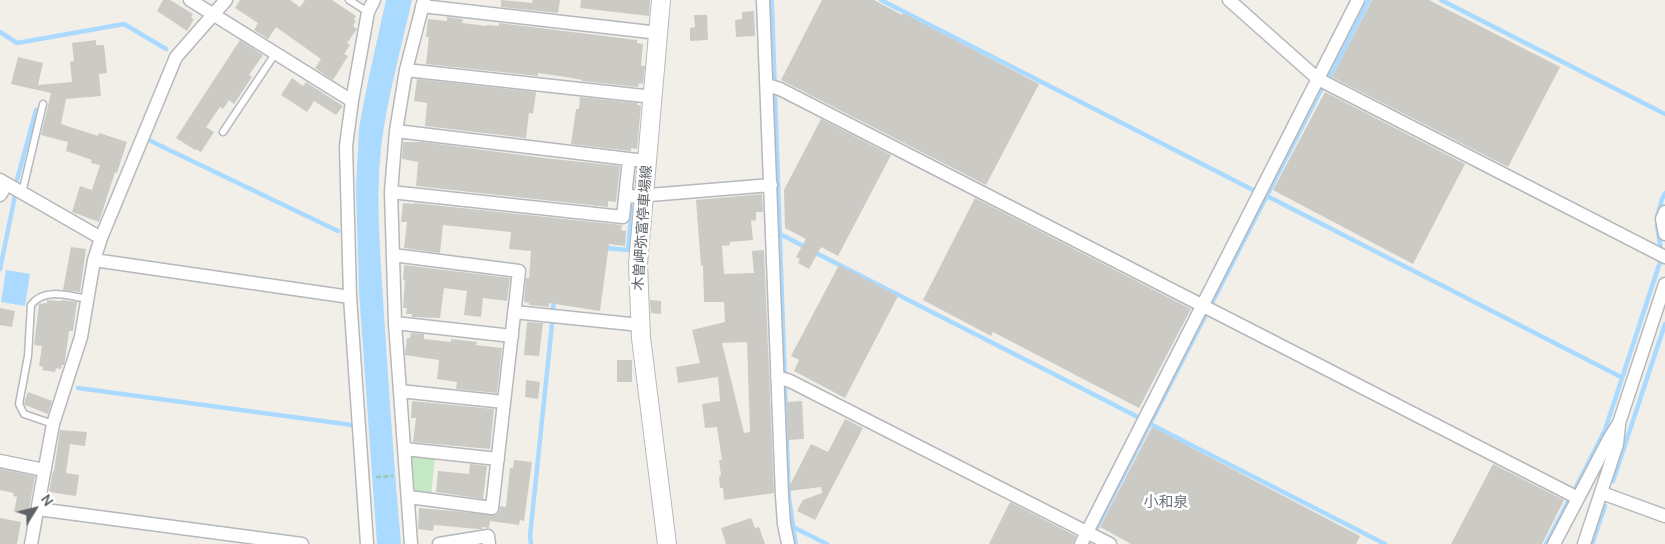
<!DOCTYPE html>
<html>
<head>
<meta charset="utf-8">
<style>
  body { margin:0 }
  #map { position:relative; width:1665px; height:544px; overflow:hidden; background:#f1efe8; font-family:Manrope,sans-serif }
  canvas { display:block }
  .north { position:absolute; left:10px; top:484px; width:50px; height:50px; -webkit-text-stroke:4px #fff; paint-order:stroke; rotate:54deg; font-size:14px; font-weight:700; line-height:20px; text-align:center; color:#5f6368 }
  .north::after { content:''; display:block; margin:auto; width:18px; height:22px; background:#5f6368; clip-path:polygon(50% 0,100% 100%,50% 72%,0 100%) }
</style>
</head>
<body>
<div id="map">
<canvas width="1665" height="544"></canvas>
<div class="north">N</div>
</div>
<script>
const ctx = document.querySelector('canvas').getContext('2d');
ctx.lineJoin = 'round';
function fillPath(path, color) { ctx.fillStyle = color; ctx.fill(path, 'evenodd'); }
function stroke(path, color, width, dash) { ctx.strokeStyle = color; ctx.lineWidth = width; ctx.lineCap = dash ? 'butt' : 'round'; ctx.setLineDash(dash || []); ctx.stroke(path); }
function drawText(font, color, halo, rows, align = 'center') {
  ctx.font = font + ' Manrope,"Noto Sans JP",sans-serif'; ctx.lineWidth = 5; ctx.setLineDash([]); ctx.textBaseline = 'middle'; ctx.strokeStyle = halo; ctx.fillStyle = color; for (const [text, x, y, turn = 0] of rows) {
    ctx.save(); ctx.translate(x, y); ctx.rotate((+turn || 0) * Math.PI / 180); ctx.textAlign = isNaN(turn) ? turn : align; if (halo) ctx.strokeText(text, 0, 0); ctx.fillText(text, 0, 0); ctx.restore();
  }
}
const green = new Path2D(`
  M 413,456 L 435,457 L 431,496 L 417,494 L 413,491 L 410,458 Z`);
const water = new Path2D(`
  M 386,0 L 412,0 C 401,49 387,98 381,148 C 375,203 381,259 384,314 C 389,391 394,467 401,544 L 377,544 L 359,291 L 356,187 L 359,128 L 368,81 Z
  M 769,0 L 774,0 L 791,496 L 798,544 L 794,544 L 787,496 Z
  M 1322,87 L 1324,89 L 1091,544 L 1087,544 Z
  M 6,270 L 30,274 L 25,306 L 1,302 Z`);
const stream = new Path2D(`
  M 881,0 L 1255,191
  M 1441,0 L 1665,114
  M 0,32 L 17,43 L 124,24 L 166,49
  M 1329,78 L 1369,0
  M 148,136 L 147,139 L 165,148 L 338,231
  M 17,180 L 36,110
  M 1269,197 L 1621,377
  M 1657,217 L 1662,199 L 1665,193
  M 782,235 L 807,248
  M 605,248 L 628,250 L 632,207
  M 814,252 L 1138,417
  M 0,269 L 15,196
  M 553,309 L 554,300
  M 78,388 L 352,425
  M 1152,425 L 1385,544
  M 1613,481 L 1665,324
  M 1575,489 L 1605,430 L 1660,262 L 1661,250 L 1657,225
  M 795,528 L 827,544
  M 531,544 L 530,536 L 552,324
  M 1546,544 L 1569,500
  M 1592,544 L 1605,506`);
const building = new Path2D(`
  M 163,0 L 170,0 L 193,14 L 191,18 L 194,19 L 187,31 L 157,11 Z
  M 240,0 L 290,0 L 300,7 L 305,0 L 332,0 L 356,16 L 354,20 L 356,21 L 353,26 L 357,29 L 347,43 L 350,45 L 344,54 L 348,56 L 333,80 L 315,68 L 321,59 L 276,27 L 268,39 L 254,30 L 258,23 L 235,8 Z
  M 501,0 L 532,3 L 533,0 L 560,0 L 558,13 L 501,7 Z
  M 581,0 L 650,0 L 649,16 L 580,8 Z
  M 822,0 L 874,0 L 902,15 L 903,13 L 1039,84 L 986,185 L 781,80 Z
  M 1372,0 L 1429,0 L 1560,67 L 1508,167 L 1332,77 Z
  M 754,11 L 755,36 L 736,37 L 735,20 L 742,19 L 742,12 Z
  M 694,15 L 707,15 L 708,40 L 690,41 L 690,28 L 695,27 Z
  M 447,17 L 463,19 L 462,23 L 487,26 L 487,25 L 499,26 L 499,23 L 637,40 L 637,43 L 643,44 L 641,66 L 645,66 L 643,84 L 639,83 L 638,87 L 582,81 L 582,80 L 566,77 L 538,73 L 538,76 L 426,64 L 429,37 L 426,37 L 428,19 L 447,21 Z
  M 96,40 L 96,45 L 104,45 L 107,73 L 99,74 L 101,96 L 66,99 L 61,124 L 98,136 L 99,133 L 127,142 L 117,173 L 115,172 L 99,222 L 72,212 L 80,186 L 92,190 L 100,165 L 91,163 L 92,160 L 66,151 L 68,142 L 41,135 L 51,93 L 11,84 L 18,57 L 43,63 L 38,85 L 72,82 L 70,62 L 74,61 L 72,43 Z
  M 240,40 L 263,55 L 249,75 L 252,77 L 234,104 L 229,100 L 223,109 L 220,107 L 206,127 L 214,132 L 201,152 L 196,149 L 195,150 L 176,138 Z
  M 292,78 L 303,86 L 306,82 L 343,106 L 336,115 L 314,101 L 307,112 L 281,95 Z
  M 417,79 L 536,92 L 533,114 L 529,113 L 526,138 L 425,126 L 427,103 L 414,101 Z
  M 1325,92 L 1465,164 L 1413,264 L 1273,190 Z
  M 580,97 L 637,103 L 637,105 L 641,105 L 637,149 L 631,148 L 631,151 L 571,144 L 576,109 L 579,109 Z
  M 821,119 L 891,155 L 838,256 L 821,247 L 809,269 L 798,263 L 800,259 L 796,257 L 806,239 L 785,228 L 784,190 Z
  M 403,142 L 423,142 L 544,158 L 620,166 L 616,202 L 608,201 L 608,207 L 416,186 L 418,162 L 402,159 Z
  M 762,194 L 763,212 L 756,212 L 756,220 L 751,221 L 753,240 L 730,242 L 730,245 L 722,246 L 724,274 L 754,273 L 752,251 L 764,250 L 774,493 L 724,500 L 723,488 L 720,488 L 719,476 L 721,475 L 719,460 L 722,460 L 717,427 L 705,428 L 702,404 L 720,401 L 718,377 L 678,383 L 676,367 L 700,363 L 692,330 L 725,322 L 724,302 L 704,302 L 703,265 L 701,266 L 696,200 ZM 747,342 L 750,432 L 744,433 L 722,343 Z
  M 975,198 L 1191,309 L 1139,408 L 993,332 L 991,336 L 923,300 Z
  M 403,203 L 414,204 L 414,203 L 622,225 L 621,230 L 626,231 L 625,246 L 609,244 L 600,311 L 549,303 L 549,307 L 529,305 L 529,303 L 524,302 L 526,278 L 529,278 L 531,251 L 509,249 L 511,232 L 443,225 L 440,253 L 404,248 L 407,222 L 401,222 Z
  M 71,247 L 86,249 L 80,292 L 63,290 Z
  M 404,265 L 510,278 L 507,301 L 483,298 L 481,317 L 464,315 L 467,291 L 444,288 L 440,318 L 412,317 L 412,314 L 406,314 L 407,308 L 403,308 L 405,280 L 403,280 Z
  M 839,265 L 898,296 L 845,398 L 794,371 L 799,360 L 791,356 Z
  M 47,300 L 60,301 L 62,300 L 77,302 L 73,331 L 69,331 L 65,360 L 64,365 L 62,365 L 61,369 L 56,368 L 55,372 L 42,370 L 43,367 L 39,366 L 42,346 L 34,345 L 39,304 L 47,303 Z
  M 650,300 L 661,301 L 661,314 L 651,313 Z
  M 0,308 L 15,311 L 12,327 L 0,325 Z
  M 527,322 L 543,323 L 539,356 L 524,355 Z
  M 411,333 L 424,334 L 424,339 L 451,342 L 451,339 L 477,342 L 476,345 L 502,348 L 497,393 L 456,389 L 457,382 L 437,379 L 439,360 L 405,355 L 407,338 L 410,338 Z
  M 617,360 L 632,360 L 632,382 L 617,382 Z
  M 526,380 L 540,382 L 538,399 L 525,397 Z
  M 28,392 L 52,401 L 48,414 L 25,405 L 24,403 Z
  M 412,401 L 494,409 L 490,449 L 413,442 L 416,418 L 411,418 Z
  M 802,401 L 804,439 L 788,440 L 787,402 Z
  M 845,419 L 863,428 L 815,520 L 797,511 L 803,500 L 822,493 L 821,487 L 790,491 L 790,485 L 811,444 L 828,452 Z
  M 1152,427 L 1360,536 L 1356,544 L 1131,544 L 1100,527 Z
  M 60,430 L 87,432 L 85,446 L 70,444 L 66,473 L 79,475 L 76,496 L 49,492 L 53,471 L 54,471 Z
  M 514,460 L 532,462 L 524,521 L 520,520 L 519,525 L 490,521 L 489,528 L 482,527 L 482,529 L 478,529 L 434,525 L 433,531 L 418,529 L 419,508 L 496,515 L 499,512 L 500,506 L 506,507 L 510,468 L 513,468 Z
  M 470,464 L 487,466 L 483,499 L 436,492 L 438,471 L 469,474 Z
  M 1493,464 L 1564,500 L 1542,544 L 1451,544 Z
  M 0,469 L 35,476 L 28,515 L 14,512 L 17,497 L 13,496 L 14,493 L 0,490 Z
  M 1010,502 L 1076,536 L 1073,544 L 989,544 Z
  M 0,518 L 21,522 L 17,544 L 0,544 Z
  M 751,518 L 755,528 L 759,527 L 765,544 L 726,544 L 721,528 Z`);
const path = new Path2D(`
  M 376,477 L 393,476`);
const service = new Path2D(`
  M 349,0 L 368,12
  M 223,132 L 275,54
  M 22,193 L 43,104
  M 53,424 L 24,414 L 19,404 L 28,356 L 31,305 C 44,287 69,296 87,299`);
const minor = new Path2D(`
  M 190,0 L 352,101
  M 763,0 L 782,496 L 784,524 L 788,544
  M 1229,0 L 1318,79 L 1665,257
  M 422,6 L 659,33
  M 406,70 L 653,97
  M 767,85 L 780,89 L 1578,498
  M 396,131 L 637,160
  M 0,180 L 101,238
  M 391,192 L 623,217 L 629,159
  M 0,195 L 7,184
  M 625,197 L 771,185
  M 1665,212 L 1662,219 L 1665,234
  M 393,255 L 519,271 L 492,508 L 409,497
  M 94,260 L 350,297
  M 514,312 L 640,325
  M 395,323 L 512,336
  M 777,377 L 790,381 L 1110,544
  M 400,391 L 504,402
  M 405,449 L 498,459
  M 0,461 L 44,470
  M 1602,493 L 1665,516
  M 38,509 L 302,544
  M 31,544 L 53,424 L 81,337 L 94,260 L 101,238 L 176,57 L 226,0
  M 367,544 L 350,297 L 346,146 L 352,101 L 368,12 L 374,0
  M 411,544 L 395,323 L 391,192 L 396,131 L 406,70 L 424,0
  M 439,544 L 488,536 L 489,544
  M 1081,544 L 1358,0
  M 1554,544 L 1609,439 L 1619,423 L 1665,284
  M 1584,544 L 1617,444 L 1619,425`);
const secondary = new Path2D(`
  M 661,0 L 638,264 L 641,338 L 667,544`);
const streetNames = [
  ["木曽岬弥富停車場線",643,228,-86]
];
const neighbourhoodNames = [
  ["小和泉",1166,503]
];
fillPath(green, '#c5e8c5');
fillPath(water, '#aadaff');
stroke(stream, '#aadaff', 4.5);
fillPath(building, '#cccac5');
stroke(service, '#b5b8bc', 9);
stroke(minor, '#b5b8bc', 15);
stroke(secondary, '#b6babf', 20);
stroke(path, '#9cc7a9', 2.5, [5, 2.5]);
stroke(service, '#fff', 6);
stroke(minor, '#fff', 12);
stroke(secondary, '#fff', 18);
drawText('14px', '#5f6368', '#fff', streetNames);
drawText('15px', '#70757a', '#fff', neighbourhoodNames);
</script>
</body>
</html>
